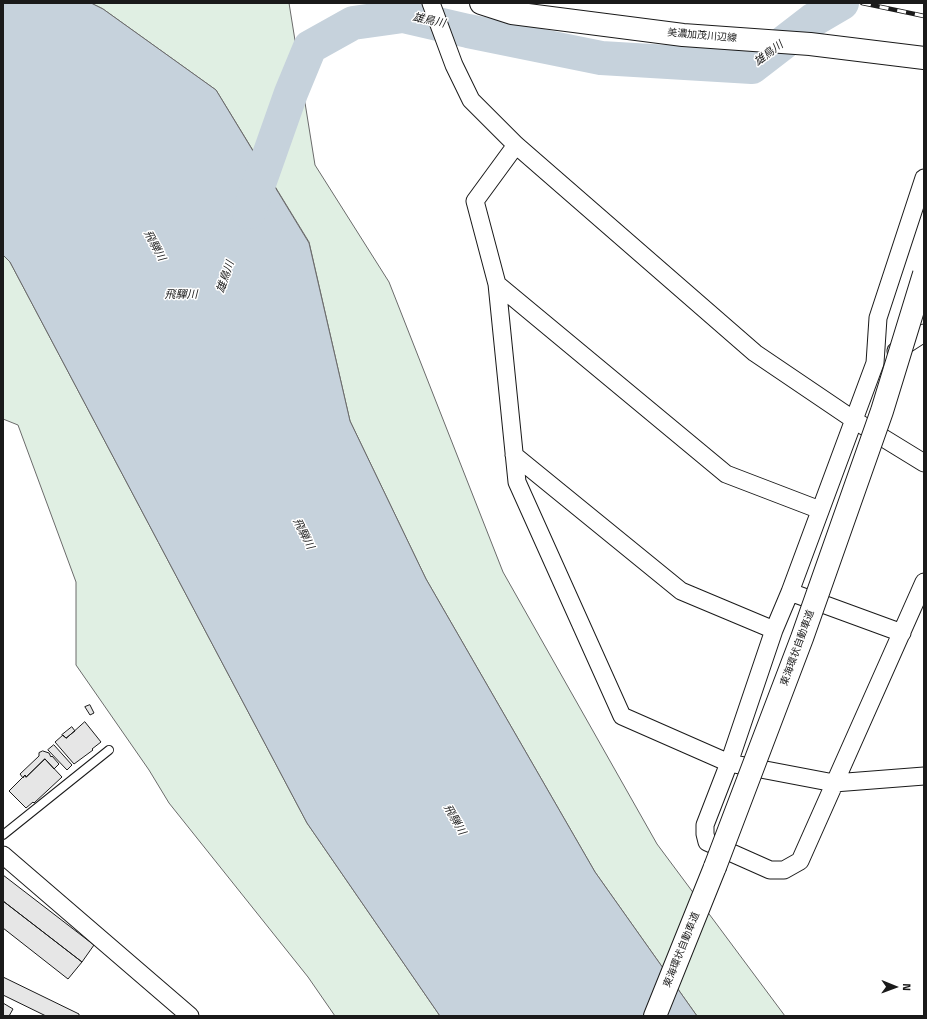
<!DOCTYPE html>
<html>
<head>
<meta charset="utf-8">
<style>
  body { margin:0 }
  #map { position:relative; width:927px; height:1019px; overflow:hidden; background:#fff; font-family:"Titillium Web",sans-serif }
  canvas { display:block }
  .frame { position:absolute; inset:0; border:4px solid #1a1a1a; pointer-events:none }
  .north { position:absolute; left:875px; top:967px; width:40px; height:40px; -webkit-text-stroke:3px #fff; paint-order:stroke; rotate:91deg; font-size:11px; font-weight:700; line-height:16px; text-align:center; color:#1a1a1a }
  .north::after { content:''; display:block; margin:auto; width:14px; height:18px; background:#1a1a1a; clip-path:polygon(50% 0,100% 100%,50% 72%,0 100%) }
</style>
</head>
<body>
<div id="map">
<canvas width="927" height="1019"></canvas>
<div class="frame"></div>
<div class="north">N</div>
</div>
<script>
const ctx = document.querySelector('canvas').getContext('2d');
ctx.lineJoin = 'round';
function fillPath(path, color) { ctx.fillStyle = color; ctx.fill(path, 'evenodd'); }
function stroke(path, color, width, dash) { ctx.strokeStyle = color; ctx.lineWidth = width; ctx.lineCap = dash ? 'butt' : 'round'; ctx.setLineDash(dash || []); ctx.stroke(path); }
function drawText(font, color, halo, rows, align = 'center') {
  ctx.font = font + ' "Titillium Web","Noto Sans JP",sans-serif'; ctx.lineWidth = 3; ctx.setLineDash([]); ctx.textBaseline = 'middle'; ctx.strokeStyle = halo; ctx.fillStyle = color; for (const [text, x, y, turn = 0] of rows) {
    ctx.save(); ctx.translate(x, y); ctx.rotate((+turn || 0) * Math.PI / 180); ctx.textAlign = isNaN(turn) ? turn : align; if (halo) ctx.strokeText(text, 0, 0); ctx.fillText(text, 0, 0); ctx.restore();
  }
}
const green = new Path2D(`
  M 91,3 L 289,3 L 315,165 L 389,282 L 503,572 L 657,844 L 785,1016 L 697,1016 L 595,872 L 426,579 L 350,421 L 309,242 L 216,90 L 103,9 Z
  M 3,255 L 10,262 L 307,823 L 440,1016 L 335,1016 L 308,977 L 169,803 L 149,770 L 76,665 L 76,582 L 18,425 L 3,419 Z`);
const water = new Path2D(`
  M 3,3 L 91,3 L 103,9 L 216,90 L 309,243 L 350,421 L 426,579 L 595,872 L 697,1016 L 440,1016 L 307,823 L 10,262 L 3,255 Z`);
const river = new Path2D(`
  M 249,212 L 291,93 L 310,47 L 353,23 L 403,16 L 468,31 L 601,58 L 752,67 L 813,20 L 842,3`);
const building = new Path2D(`
  M 90,705 L 94,713 L 90,715 L 85,707 Z
  M 85,722 L 101,742 L 92,749 L 93,750 L 74,764 L 55,742 L 63,735 L 66,738 Z
  M 72,727 L 75,731 L 66,738 L 62,735 Z
  M 54,745 L 72,765 L 67,770 L 48,750 Z
  M 43,751 L 49,753 L 51,757 L 52,756 L 59,764 L 54,769 L 45,759 L 26,777 L 25,775 L 23,778 L 20,774 L 39,756 L 39,753 Z
  M 45,759 L 62,777 L 34,803 L 33,802 L 26,808 L 9,791 L 25,775 L 26,777 Z
  M 3,875 L 94,945 L 82,962 L 3,901 Z
  M 3,901 L 82,962 L 68,979 L 3,928 Z
  M 3,977 L 79,1014 L 79,1016 L 46,1016 L 3,995 Z
  M 3,1003 L 13,1009 L 9,1016 L 3,1016 Z`);
const lane = new Path2D(`
  M 3,835 L 109,750`);
const street = new Path2D(`
  M 431,3 L 454,65 L 471,100 L 516,145 L 755,353 L 854,420 L 924,463
  M 516,145 L 475,201 L 497,284 L 517,482 L 622,716 L 729,763 L 834,783 L 924,776
  M 924,178 L 878,318 L 875,363 L 790,592 L 774,630 L 729,763 L 705,825 L 705,834 L 707,842 L 770,870 L 784,870 L 800,861 L 924,582
  M 497,284 L 726,474 L 820,510
  M 896,351 L 924,333
  M 514,455 L 681,591 L 774,630
  M 790,592 L 902,633
  M 3,855 L 190,1016`);
const secondary = new Path2D(`
  M 481,3 L 512,13 L 683,35 L 810,44 L 924,58`);
const highway = new Path2D(`
  M 655,1016 L 715,867`);
const rail = new Path2D(`
  M 862,3 L 924,16`);
const highwayBridge = new Path2D(`
  M 715,867 L 802,638 L 882,411 L 924,274`);
const streetNames = [
  ["美濃加茂川辺線",702,36,5],
  ["東海環状自動車道",798,648,-70],
  ["東海環状自動車道",682,950,-68]
];
const waterNames = [
  ["雄鳥川",429,21,12],
  ["雄鳥川",769,54,-37],
  ["飛騨川",154,246,61],
  ["雄鳥川",226,277,-71],
  ["飛驒川",181,295],
  ["飛騨川",303,534,63],
  ["飛騨川",454,820,60]
];
fillPath(green, '#e0efe3');
stroke(green, '#6a6a6a', 1);
fillPath(water, '#c6d2dc');
stroke(water, '#6a6a6a', 1);
stroke(river, '#c6d2dc', 34);
fillPath(building, '#e6e6e6');
stroke(building, '#1a1a1a', 1);
stroke(lane, '#1a1a1a', 10);
stroke(street, '#1a1a1a', 19);
stroke(secondary, '#1a1a1a', 24);
stroke(highway, '#1a1a1a', 24);
stroke(lane, '#fff', 8);
stroke(street, '#fff', 17);
stroke(secondary, '#fff', 22);
stroke(highway, '#fff', 22);
stroke(rail, '#1a1a1a', 4.5);
stroke(rail, '#fff', 3, [9]);
stroke(highwayBridge, '#1a1a1a', 24, []);
stroke(highwayBridge, '#fff', 22);
drawText('10px', '#1a1a1a', '#fff', streetNames);
drawText('italic 11px', '#1a1a1a', '#fff', waterNames);
</script>
</body>
</html>
